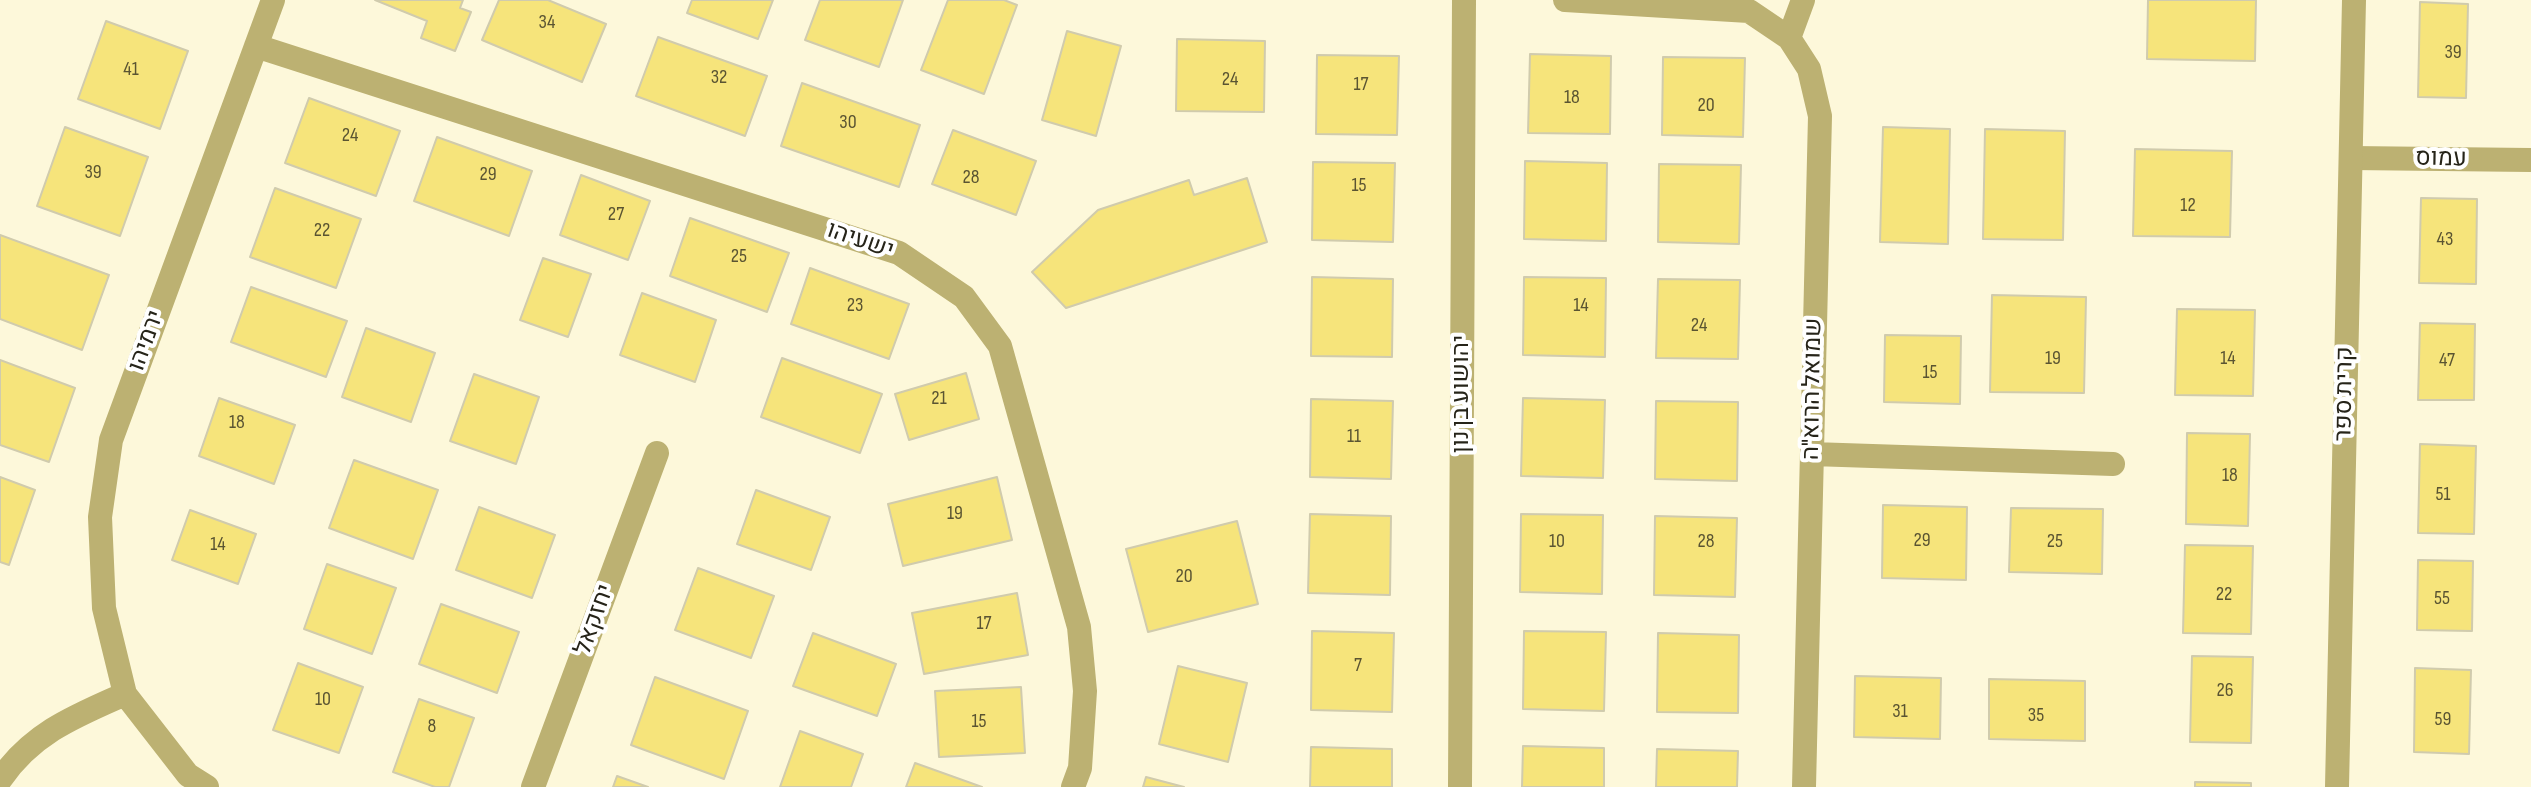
<!DOCTYPE html>
<html>
<head>
<meta charset="utf-8">
<style>
  body { margin:0 }
  canvas { display:block; background:#fdf8da }
</style>
</head>
<body>
<canvas width="2531" height="787"></canvas>
<script>
const ctx = document.querySelector('canvas').getContext('2d');
ctx.lineJoin = 'round';
function fillPath(path, color) { ctx.fillStyle = color; ctx.fill(path, 'evenodd'); }
function stroke(path, color, width, dash) { ctx.strokeStyle = color; ctx.lineWidth = width; ctx.lineCap = dash ? 'butt' : 'round'; ctx.setLineDash(dash || []); ctx.stroke(path); }
function drawText(font, color, halo, rows, align = 'center') {
  ctx.font = font + ' "Sofia Sans Condensed",Heebo,sans-serif'; ctx.lineWidth = 8; ctx.setLineDash([]); ctx.textBaseline = 'middle'; ctx.strokeStyle = halo; ctx.fillStyle = color; for (const [text, x, y, turn = 0] of rows) {
    ctx.save(); ctx.translate(x, y); ctx.rotate((+turn || 0) * Math.PI / 180); ctx.textAlign = isNaN(turn) ? turn : align; if (halo) ctx.strokeText(text, 0, 0); ctx.fillText(text, 0, 0); ctx.restore();
  }
}
const building = new Path2D(`
  M 375,0 L 463,0 L 460,8 L 471,12 L 455,51 L 421,38 L 427,21 Z
  M 499,0 L 548,0 L 606,24 L 582,82 L 482,40 Z
  M 692,0 L 773,0 L 758,39 L 687,13 Z
  M 820,0 L 903,0 L 879,67 L 805,40 Z
  M 948,0 L 1004,0 L 1017,5 L 984,94 L 921,70 Z
  M 2148,0 L 2256,0 L 2255,61 L 2147,59 Z
  M 2420,2 L 2468,4 L 2466,98 L 2418,97 Z
  M 106,21 L 188,51 L 160,129 L 78,99 Z
  M 1067,31 L 1121,46 L 1096,136 L 1042,120 Z
  M 658,37 L 767,76 L 745,136 L 636,96 Z
  M 1177,39 L 1265,41 L 1264,112 L 1176,111 Z
  M 1530,54 L 1611,56 L 1610,134 L 1528,133 Z
  M 1317,55 L 1399,56 L 1397,135 L 1316,134 Z
  M 1663,57 L 1745,58 L 1743,137 L 1662,135 Z
  M 802,83 L 920,125 L 899,187 L 781,146 Z
  M 309,98 L 400,131 L 376,196 L 285,163 Z
  M 65,127 L 148,157 L 120,236 L 37,206 Z
  M 1883,127 L 1950,129 L 1948,244 L 1880,242 Z
  M 1985,129 L 2065,131 L 2063,240 L 1983,239 Z
  M 953,130 L 1036,161 L 1016,215 L 932,184 Z
  M 437,137 L 532,171 L 509,236 L 414,201 Z
  M 2135,149 L 2232,151 L 2230,237 L 2133,236 Z
  M 1525,161 L 1607,163 L 1606,241 L 1524,239 Z
  M 1313,162 L 1395,163 L 1393,242 L 1312,240 Z
  M 1659,164 L 1741,165 L 1739,244 L 1658,242 Z
  M 581,175 L 650,201 L 628,260 L 560,235 Z
  M 1247,178 L 1267,242 L 1066,308 L 1032,272 L 1098,210 L 1189,180 L 1194,195 Z
  M 275,188 L 361,219 L 336,288 L 250,257 Z
  M 2421,198 L 2477,199 L 2476,284 L 2419,283 Z
  M 690,218 L 789,253 L 767,312 L 670,276 Z
  M 0,235 L 109,275 L 82,350 L 0,319 Z
  M 543,258 L 591,274 L 568,337 L 520,320 Z
  M 810,268 L 909,304 L 889,359 L 791,324 Z
  M 1312,277 L 1393,279 L 1392,357 L 1311,356 Z
  M 1524,277 L 1606,278 L 1605,357 L 1523,355 Z
  M 1658,279 L 1740,280 L 1738,359 L 1656,358 Z
  M 251,287 L 347,321 L 326,377 L 231,342 Z
  M 642,293 L 716,320 L 695,382 L 620,355 Z
  M 1992,295 L 2086,297 L 2084,393 L 1990,392 Z
  M 2177,309 L 2255,310 L 2253,396 L 2175,395 Z
  M 2420,323 L 2475,324 L 2474,400 L 2418,400 Z
  M 366,328 L 435,353 L 411,422 L 342,397 Z
  M 1885,335 L 1961,336 L 1960,404 L 1884,402 Z
  M 782,358 L 882,394 L 860,453 L 761,417 Z
  M 0,360 L 75,388 L 49,462 L 0,445 Z
  M 966,373 L 979,419 L 909,440 L 895,394 Z
  M 474,374 L 539,397 L 516,464 L 450,441 Z
  M 219,398 L 295,425 L 274,484 L 199,456 Z
  M 1523,398 L 1605,400 L 1603,478 L 1521,476 Z
  M 1311,399 L 1393,401 L 1391,479 L 1310,477 Z
  M 1656,401 L 1738,402 L 1737,481 L 1655,479 Z
  M 2187,433 L 2250,434 L 2248,526 L 2186,524 Z
  M 2420,444 L 2476,446 L 2474,534 L 2418,533 Z
  M 354,460 L 438,490 L 413,559 L 329,528 Z
  M 0,477 L 35,490 L 9,565 L 0,562 Z
  M 997,477 L 1012,540 L 903,566 L 888,504 Z
  M 756,490 L 830,517 L 811,570 L 737,544 Z
  M 1883,505 L 1967,507 L 1966,580 L 1882,578 Z
  M 479,507 L 555,535 L 532,598 L 456,570 Z
  M 2011,508 L 2103,509 L 2102,574 L 2009,572 Z
  M 190,510 L 256,534 L 238,584 L 172,560 Z
  M 1310,514 L 1391,516 L 1390,595 L 1308,593 Z
  M 1521,514 L 1603,515 L 1602,594 L 1520,592 Z
  M 1655,516 L 1737,518 L 1735,597 L 1654,595 Z
  M 1237,521 L 1258,604 L 1148,632 L 1126,549 Z
  M 2185,545 L 2253,546 L 2251,634 L 2183,633 Z
  M 2418,560 L 2473,561 L 2472,631 L 2417,630 Z
  M 327,564 L 396,588 L 372,654 L 304,629 Z
  M 698,568 L 774,596 L 751,658 L 675,630 Z
  M 1017,593 L 1028,655 L 924,674 L 912,613 Z
  M 441,604 L 519,632 L 497,693 L 419,664 Z
  M 1312,631 L 1394,633 L 1392,712 L 1311,710 Z
  M 1524,631 L 1606,632 L 1604,711 L 1523,709 Z
  M 813,633 L 896,664 L 877,716 L 793,686 Z
  M 1658,633 L 1739,635 L 1738,713 L 1657,712 Z
  M 2192,656 L 2253,657 L 2251,743 L 2190,742 Z
  M 298,663 L 363,687 L 339,753 L 273,730 Z
  M 1178,666 L 1247,683 L 1228,762 L 1159,744 Z
  M 2415,668 L 2471,670 L 2469,754 L 2414,752 Z
  M 1855,676 L 1941,678 L 1940,739 L 1854,737 Z
  M 655,677 L 748,711 L 724,779 L 631,745 Z
  M 1989,679 L 2085,681 L 2085,741 L 1989,739 Z
  M 1021,687 L 1025,753 L 939,757 L 935,691 Z
  M 419,699 L 474,718 L 449,787 L 435,787 L 393,772 Z
  M 800,731 L 863,754 L 851,787 L 780,787 Z
  M 1523,746 L 1604,748 L 1604,787 L 1522,787 Z
  M 1311,747 L 1392,749 L 1392,787 L 1310,787 Z
  M 1657,749 L 1738,751 L 1737,787 L 1656,787 Z
  M 915,763 L 982,787 L 906,787 Z
  M 617,776 L 648,787 L 613,787 Z
  M 1146,777 L 1184,787 L 1143,787 Z
  M 2195,782 L 2251,783 L 2251,787 L 2195,787 Z`);
const minor = new Path2D(`
  M 1565,0 L 1749,11 L 1789,38
  M 1803,0 L 1789,38 L 1809,69 L 1820,116 L 1804,787
  M 256,46 L 899,253 L 964,297 L 1000,346 L 1079,627 L 1085,691 L 1080,768 L 1073,787
  M 2351,158 L 2531,160
  M 1812,454 L 2113,464
  M 0,780 C 32,733 75,716 125,694
  M 207,787 L 188,775 L 125,694 L 104,608 L 100,517 L 111,440 L 273,0
  M 533,787 L 657,453
  M 1460,787 L 1464,0`);
const tertiary = new Path2D(`
  M 2337,787 L 2354,0`);
const numberNames = [
  ["34",547,23],
  ["39",2453,53],
  ["41",131,70],
  ["32",719,78],
  ["24",1230,80],
  ["17",1361,85],
  ["18",1572,98],
  ["20",1706,106],
  ["30",848,123],
  ["24",350,136],
  ["39",93,173],
  ["29",488,175],
  ["28",971,178],
  ["15",1359,186],
  ["12",2188,206],
  ["27",616,215],
  ["22",322,231],
  ["43",2445,240],
  ["25",739,257],
  ["23",855,306],
  ["14",1581,306],
  ["24",1699,326],
  ["19",2053,359],
  ["14",2228,359],
  ["47",2447,361],
  ["15",1930,373],
  ["21",939,399],
  ["18",237,423],
  ["11",1354,437],
  ["18",2230,476],
  ["51",2443,495],
  ["19",955,514],
  ["29",1922,541],
  ["10",1557,542],
  ["28",1706,542],
  ["25",2055,542],
  ["14",218,545],
  ["20",1184,577],
  ["22",2224,595],
  ["55",2442,599],
  ["17",984,624],
  ["7",1358,666],
  ["26",2225,691],
  ["10",323,700],
  ["31",1900,712],
  ["35",2036,716],
  ["59",2443,720],
  ["15",979,722],
  ["8",432,727]
];
const streetNames = [
  ["עמוס",2441,159,1],
  ["ישעיהו",860,241,19],
  ["ירמיהו",147,341,-70],
  ["שמואל הרוא\"ה",1813,389,-89],
  ["יהושוע בן נון",1462,394,-90],
  ["קרית ספר",2345,394,-89],
  ["יחזקאל",595,620,-70]
];
fillPath(building, '#f6e47b');
stroke(building, '#d0cbad', 2);
stroke(minor, '#bcb172', 24);
stroke(tertiary, '#bcb172', 24);
drawText('20px', '#5a5432', null, numberNames);
drawText('24px', '#262419', '#fff', streetNames);
</script>
</body>
</html>
